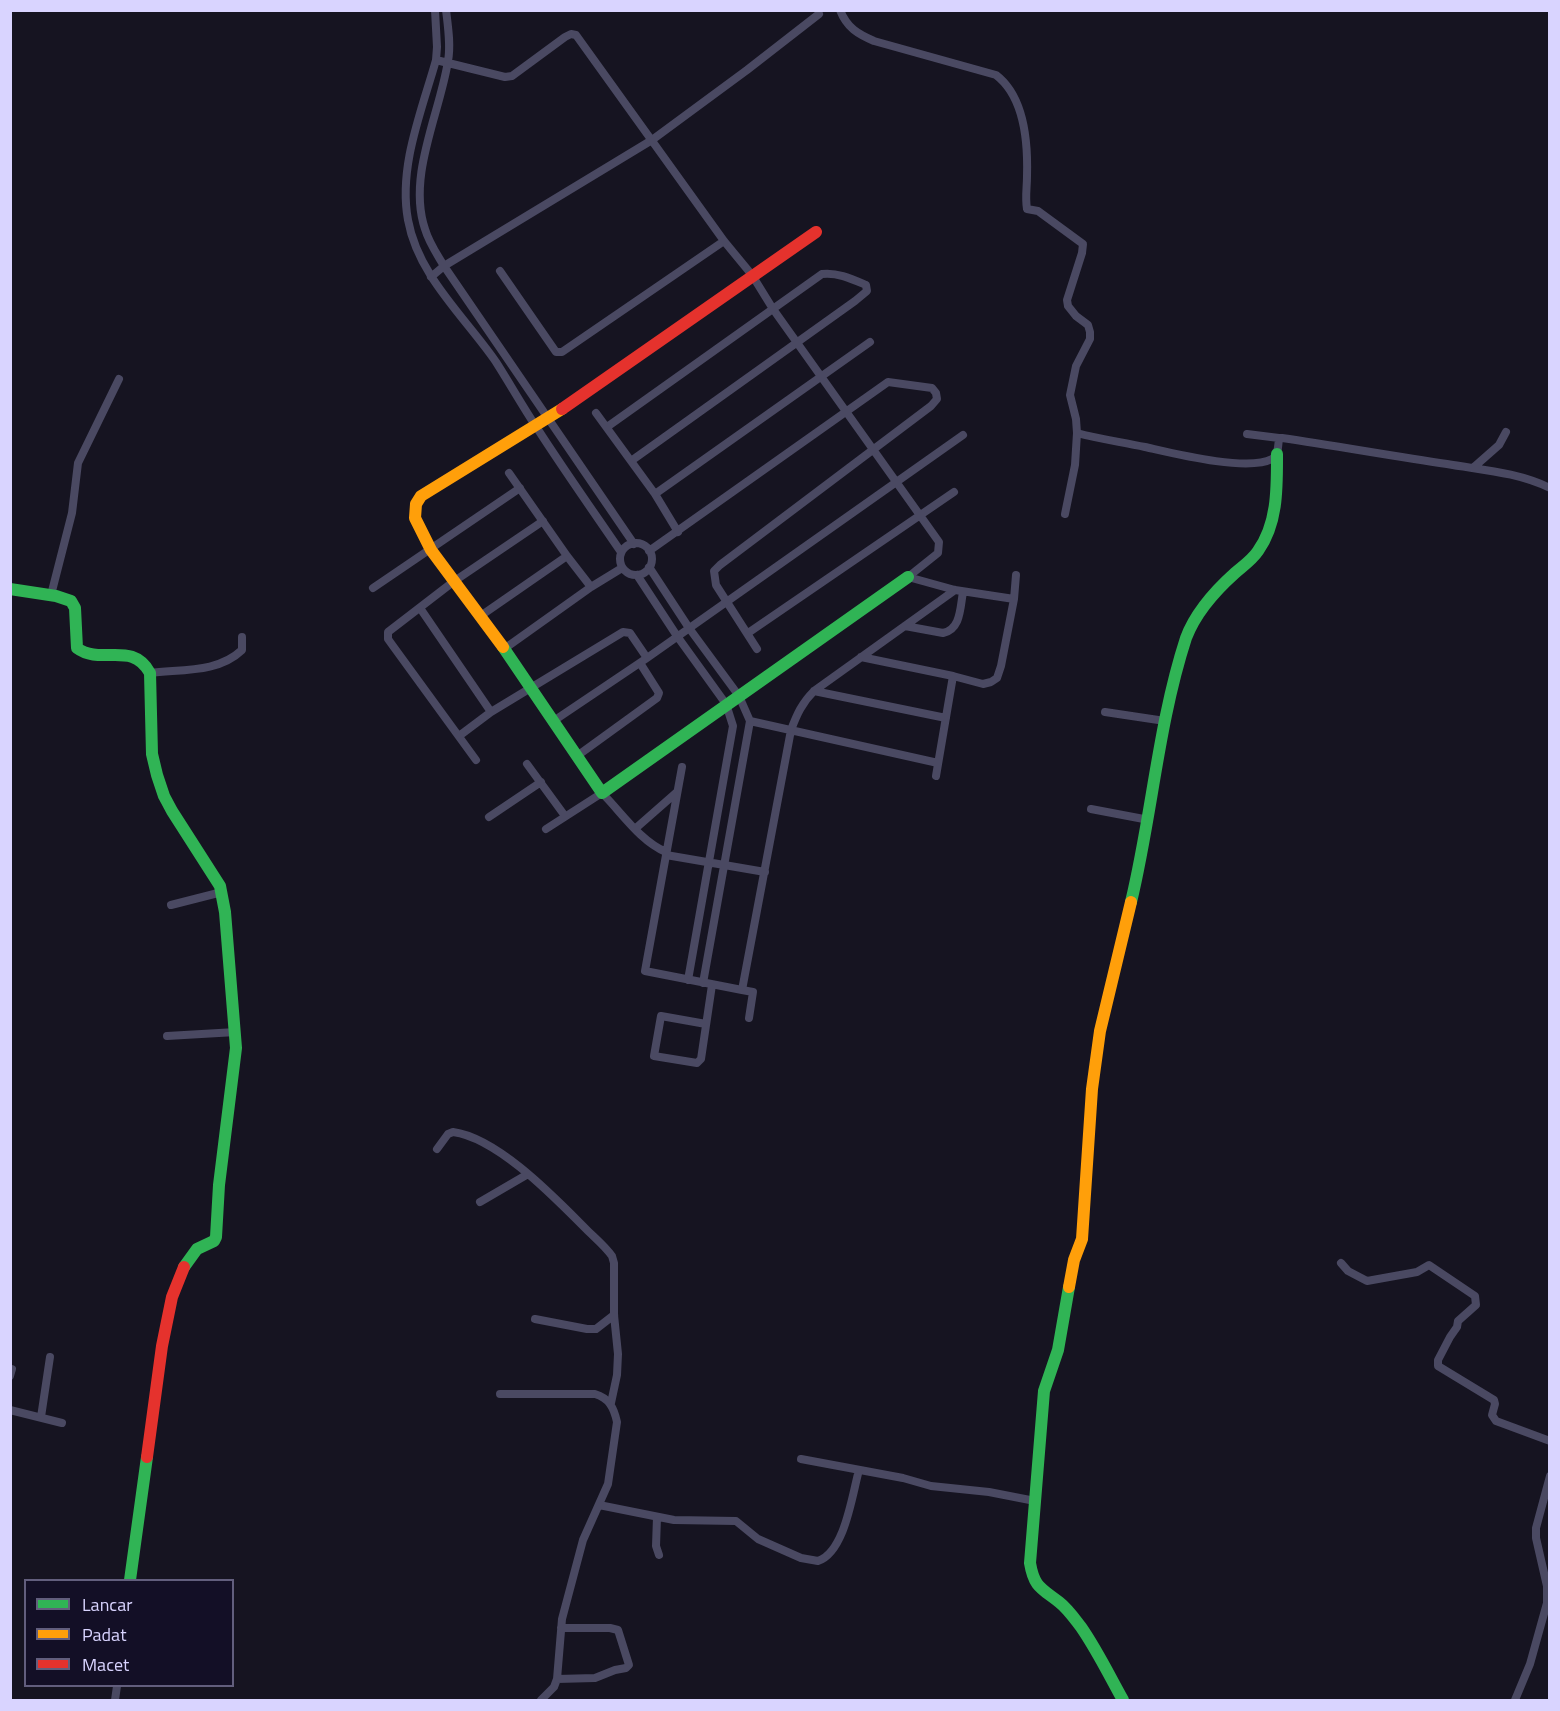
<!DOCTYPE html>
<html>
<head>
<meta charset="utf-8">
<style>
  body { margin:0 }
  #map { position:relative; width:1560px; height:1711px; overflow:hidden; background:#161421; font-family:"Titillium Web",sans-serif }
  canvas { display:block }
  .frame { position:absolute; inset:0; border:12px solid #d9d4ff; pointer-events:none }
  .legend { position:absolute; left:24px; top:1579px; width:210px; height:108px; box-sizing:border-box; background:#130f26; border:2px solid #625e7d; margin:0; padding:8px 10px; list-style:none; font-size:18px; color:#d9d4ff }
  .legend li { display:flex; align-items:center; gap:12px; height:30px }
  .legend b { width:30px; border:2px solid #625e7d }
</style>
</head>
<body>
<div id="map">
<canvas width="1560" height="1711"></canvas>
<div class="frame"></div>
<ul class="legend">
<li><b style="height:8px;background:#30b455"></b>Lancar</li>
<li><b style="height:8px;background:#ff9f0a"></b>Padat</li>
<li><b style="height:8px;background:#e5322d"></b>Macet</li>
</ul>
</div>
<script>
const ctx = document.querySelector('canvas').getContext('2d');
ctx.lineJoin = 'round';
function stroke(path, color, width, dash) { ctx.strokeStyle = color; ctx.lineWidth = width; ctx.lineCap = dash ? 'butt' : 'round'; ctx.setLineDash(dash || []); ctx.stroke(path); }
const street = new Path2D(`
  M 435,10 L 437,47 L 436,60 C 422,110 398,167 408,220 C 418,276 465,317 496,362 C 510,384 523,407 537,428 C 564,470 593,511 621,552
  M 446,10 C 448,27 451,45 448,61 C 440,113 407,176 425,229 C 429,243 437,254 444,266 L 634,544
  M 840,10 C 847,28 858,34 874,41 L 996,75 C 1025,97 1028,142 1027,176 C 1027,188 1025,197 1027,209 L 1038,211 L 1083,244 L 1082,253 L 1067,300 L 1068,306 L 1076,316 L 1088,325 L 1090,332 L 1090,339 L 1076,366 L 1070,395 L 1076,419 L 1077,433 C 1099,439 1122,442 1145,447 C 1172,453 1247,472 1272,459 C 1279,455 1278,445 1279,438 L 1282,438 C 1337,446 1392,456 1447,464 C 1481,470 1517,472 1550,488
  M 436,60 L 505,77 L 512,76 L 565,37 L 571,34 L 576,35 L 724,241 L 752,275 L 773,309 L 939,542 L 938,553 L 908,577 L 955,590 L 1014,599
  M 500,271 L 556,352 L 562,352 L 724,241
  M 431,277 L 444,266 L 652,140 L 747,70 L 819,14
  M 596,413 L 655,494 L 678,532
  M 607,427 L 822,274 C 837,272 852,279 866,285 L 867,291 L 855,301 L 631,461
  M 1247,434 L 1279,438
  M 1474,467 L 1499,445 L 1506,432
  M 509,473 L 567,556 L 591,587
  M 655,494 L 870,342
  M 1065,514 L 1075,465 L 1077,433
  M620 559a16 16 0 1 1 32 0a16 16 0 1 1-32 0Z
  M 649,551 L 888,382 L 932,388 L 936,393 L 937,399 L 931,406 L 720,565 L 714,571 L 716,585 L 757,649
  M 649,567 L 689,628 L 739,696 L 750,721 L 703,983
  M 637,575 L 677,636 L 726,704 L 733,726 L 688,980
  M 373,588 L 520,488
  M 51,595 L 72,513 L 78,463 L 119,379
  M 420,608 L 491,712
  M 479,617 L 567,556
  M 905,626 L 943,633 C 961,629 960,608 963,592
  M 748,633 L 954,492
  M 504,649 L 591,587 L 622,568
  M 861,657 L 953,676 L 983,684 L 991,682 L 997,678 L 1001,666 L 1014,599 L 1016,575
  M 150,673 C 182,669 218,673 242,650 L 242,637
  M 814,691 L 946,718
  M 1105,712 L 1165,721
  M 750,721 L 938,763
  M 552,722 L 647,658 L 963,435
  M 459,736 L 491,712 L 623,632 L 630,633 L 647,658
  M 577,756 L 657,698 L 659,693 L 640,663
  M 476,760 L 393,646 L 388,639 L 388,632 L 453,582 L 543,521
  M 527,764 L 565,816
  M 682,767 L 645,971 L 742,990 L 791,730 C 797,714 802,703 814,691 L 955,590
  M 936,776 L 953,676
  M 1091,809 L 1149,820
  M 489,817 L 541,782
  M 636,828 L 677,792
  M 546,829 L 602,793 C 622,813 640,841 666,852 L 666,855 L 765,872
  M 171,905 L 222,892
  M 742,990 L 753,992 L 749,1018
  M 706,1024 L 661,1016 L 654,1056 L 697,1063 L 701,1059 L 712,985
  M 167,1036 L 236,1032
  M 437,1149 L 448,1134 L 453,1132 C 498,1138 555,1198 586,1229 C 595,1238 605,1246 612,1256 L 614,1263 L 614,1315 L 618,1354 L 617,1375 L 611,1403
  M 480,1202 L 528,1174
  M 1341,1263 L 1348,1271 L 1367,1281 L 1417,1272 L 1429,1265 L 1475,1296 L 1476,1305 L 1458,1321 L 1457,1327 L 1450,1337 L 1438,1360 L 1438,1366 L 1494,1400 L 1495,1404 L 1492,1415 L 1496,1421 L 1550,1441
  M 535,1319 L 587,1329 L 596,1329 L 614,1315
  M 10,1376 L 12,1369
  M 500,1394 L 595,1394 C 609,1398 614,1408 617,1422 L 608,1484 L 583,1540 L 562,1619 L 557,1679 L 554,1687 L 541,1700
  M 10,1410 L 62,1423
  M 41,1417 L 50,1357
  M 801,1459 L 903,1478 L 931,1486 L 989,1492 L 1035,1501
  M 599,1505 L 674,1520 L 736,1521 L 758,1539 L 801,1558 L 818,1561 C 845,1552 852,1495 859,1470
  M 657,1517 L 656,1546 L 659,1555
  M 557,1679 L 595,1678 L 615,1670 L 626,1668 L 629,1665 L 618,1630 L 610,1628 L 561,1628
  M 115,1700 L 117,1686
  M 1515,1700 L 1530,1664 L 1547,1603 L 1547,1586 L 1536,1538 L 1536,1528 L 1550,1476`);
const fast = new Path2D(`
  M 10,589 L 56,596 L 71,601 L 75,608 L 77,648 C 101,666 132,640 150,673 L 152,754 L 157,775 L 164,796 L 172,811 L 220,886 L 225,912 L 236,1048 L 219,1185 L 216,1237 L 214,1241 L 197,1249 L 184,1267
  M 503,647 L 602,793 L 908,577
  M 1131,902 C 1152,815 1158,724 1186,638 C 1195,614 1216,590 1235,573 C 1243,566 1252,560 1258,551 C 1278,523 1277,487 1277,454
  M 1069,1287 L 1058,1350 L 1044,1391 L 1030,1563 C 1034,1587 1041,1588 1059,1602 C 1068,1609 1074,1618 1081,1627 C 1097,1650 1109,1675 1123,1700
  M 130,1580 L 147,1457`);
const slow = new Path2D(`
  M 503,647 L 431,550 L 415,518 L 416,504 L 421,496 L 562,409
  M 1069,1287 L 1074,1260 L 1082,1239 L 1092,1089 L 1100,1031 L 1131,902`);
const jam = new Path2D(`
  M 562,409 L 816,232
  M 147,1457 L 162,1346 L 172,1297 L 184,1267`);
stroke(street, '#4a4962', 8);
stroke(fast, '#30b455', 12);
stroke(slow, '#ff9f0a', 12);
stroke(jam, '#e5322d', 12);
</script>
</body>
</html>
